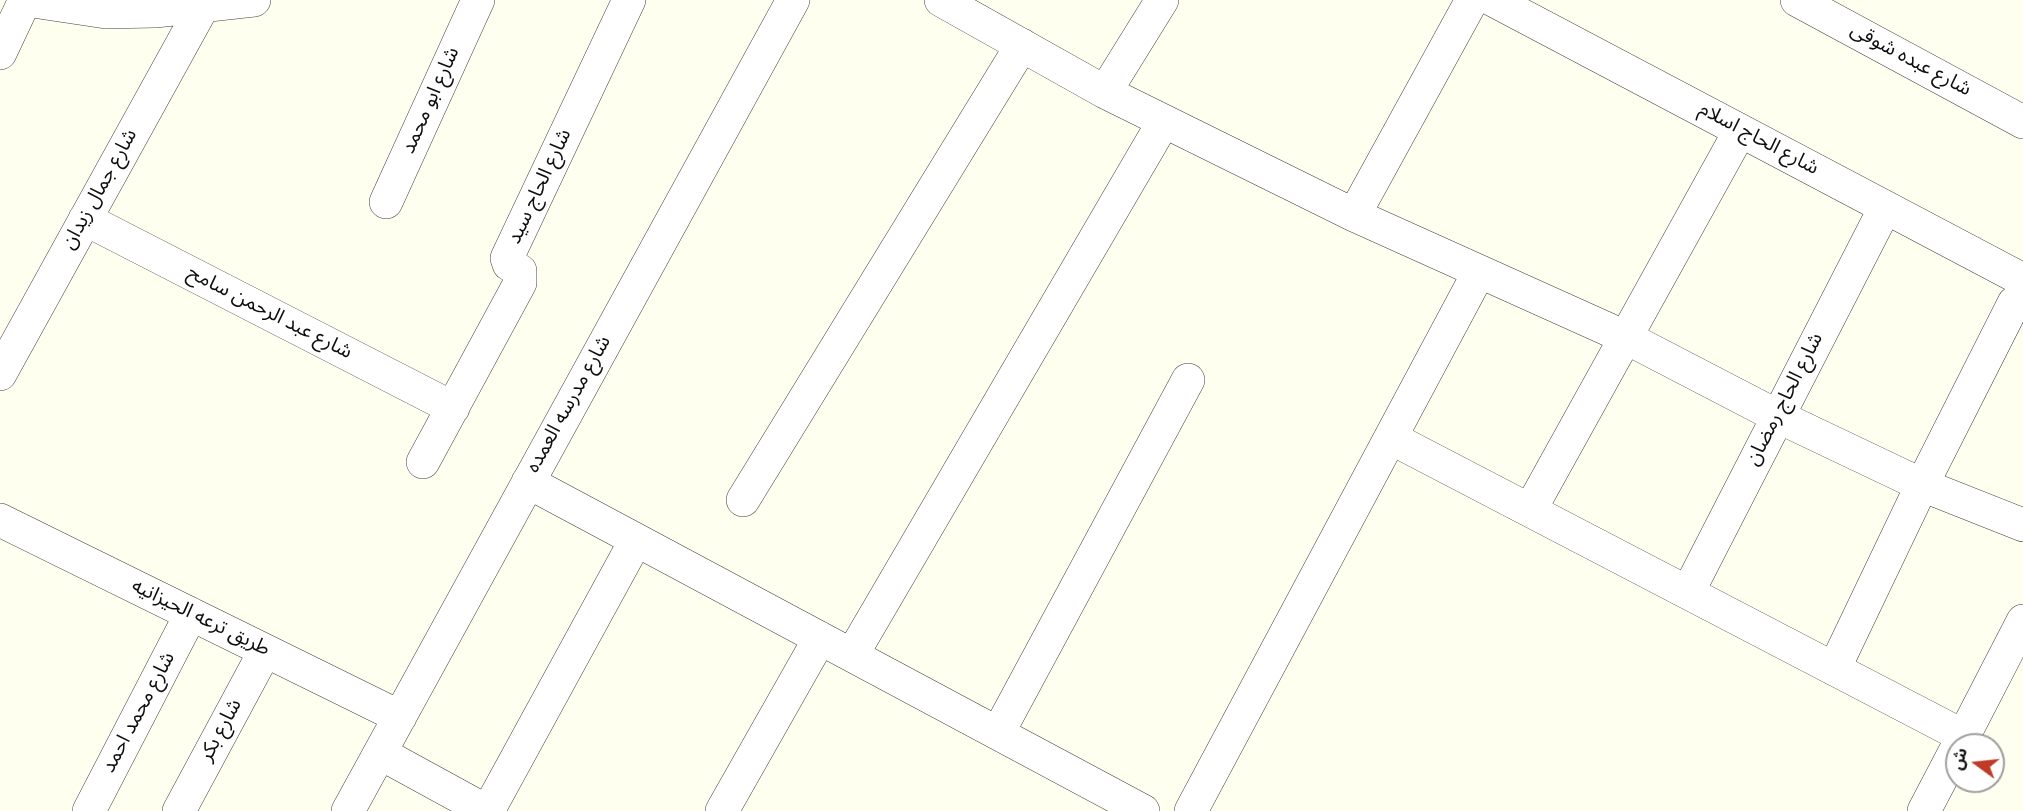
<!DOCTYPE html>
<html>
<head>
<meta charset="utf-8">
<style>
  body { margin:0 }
  #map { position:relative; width:2023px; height:811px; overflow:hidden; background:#ffffef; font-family:Spectral,"Noto Sans Arabic",serif }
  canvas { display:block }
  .north { position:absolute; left:1945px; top:733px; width:60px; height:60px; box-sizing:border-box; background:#fff; border:2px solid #9f9f9f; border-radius:50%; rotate:285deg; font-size:16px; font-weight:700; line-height:24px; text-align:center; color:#0e0e0e }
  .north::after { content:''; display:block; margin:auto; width:21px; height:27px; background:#be3c27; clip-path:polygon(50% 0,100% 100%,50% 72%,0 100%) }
</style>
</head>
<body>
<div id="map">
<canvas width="2023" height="811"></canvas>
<div class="north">ش</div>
</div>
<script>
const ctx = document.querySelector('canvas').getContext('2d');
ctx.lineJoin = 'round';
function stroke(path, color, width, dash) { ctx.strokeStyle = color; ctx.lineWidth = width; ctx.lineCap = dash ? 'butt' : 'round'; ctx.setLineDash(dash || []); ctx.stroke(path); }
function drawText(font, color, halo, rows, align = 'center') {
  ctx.font = font + ' Spectral,"Noto Sans Arabic",serif'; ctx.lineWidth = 6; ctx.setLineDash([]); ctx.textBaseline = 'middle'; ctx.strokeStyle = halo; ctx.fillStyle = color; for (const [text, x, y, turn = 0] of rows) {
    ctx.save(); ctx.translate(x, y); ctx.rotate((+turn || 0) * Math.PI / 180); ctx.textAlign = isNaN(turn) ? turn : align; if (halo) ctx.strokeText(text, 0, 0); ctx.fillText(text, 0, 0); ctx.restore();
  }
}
const street = new Path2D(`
  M 26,0 L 106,12 L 155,11 L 254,0
  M 941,0 L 1105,92 L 1354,215 L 1625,337 L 1777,416 L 1922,485 L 2023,525
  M 1493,0 L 2023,280
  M 1797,0 L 2023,122
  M 0,53 L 25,0
  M 1105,92 L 1162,0
  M 386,202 L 478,0
  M 1354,215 L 1472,0
  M 85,219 L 453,408
  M 0,374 L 203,6
  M 1391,438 L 1963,736
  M 423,462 L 520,283 L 520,271 L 509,264 L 507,258 L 629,0
  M 528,482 L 1143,811
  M 743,500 L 1022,45
  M 1530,510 L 1740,131
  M 0,520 L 400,717
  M 1688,592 L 1885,208
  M 852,655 L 1164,121
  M 1834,669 L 1922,485 L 2014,303 L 2023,297
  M 998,733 L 1188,380
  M 1959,745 L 2023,621
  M 380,753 L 486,811
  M 89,811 L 191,614
  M 179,811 L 265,651
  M 348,811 L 793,0
  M 488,811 L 636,540
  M 722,811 L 820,638
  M 1191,811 L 1479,272
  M 1924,811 L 1957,748`);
const streetNames = [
  ["شارع عبده شوقى",1910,61,28],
  ["شارع ابو محمد",432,101,-66],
  ["شارع الحاج اسلام",1758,140,28],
  ["شارع الحاج سيد",541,187,-65],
  ["شارع جمال زيدان",101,190,-61],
  ["شارع عبد الرحمن سامح",269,314,27],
  ["شارع الحاج رمضان",1786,400,-63],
  ["شارع مدرسه العمده",570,405,-61],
  ["طريق ترعه الحيزانيه",200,619,26],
  ["شارع محمد احمد",140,713,-62],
  ["شارع بكر",222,731,-62]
];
stroke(street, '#414141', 34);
stroke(street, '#fff', 33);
drawText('20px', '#0e0e0e', '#fff', streetNames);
</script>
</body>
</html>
